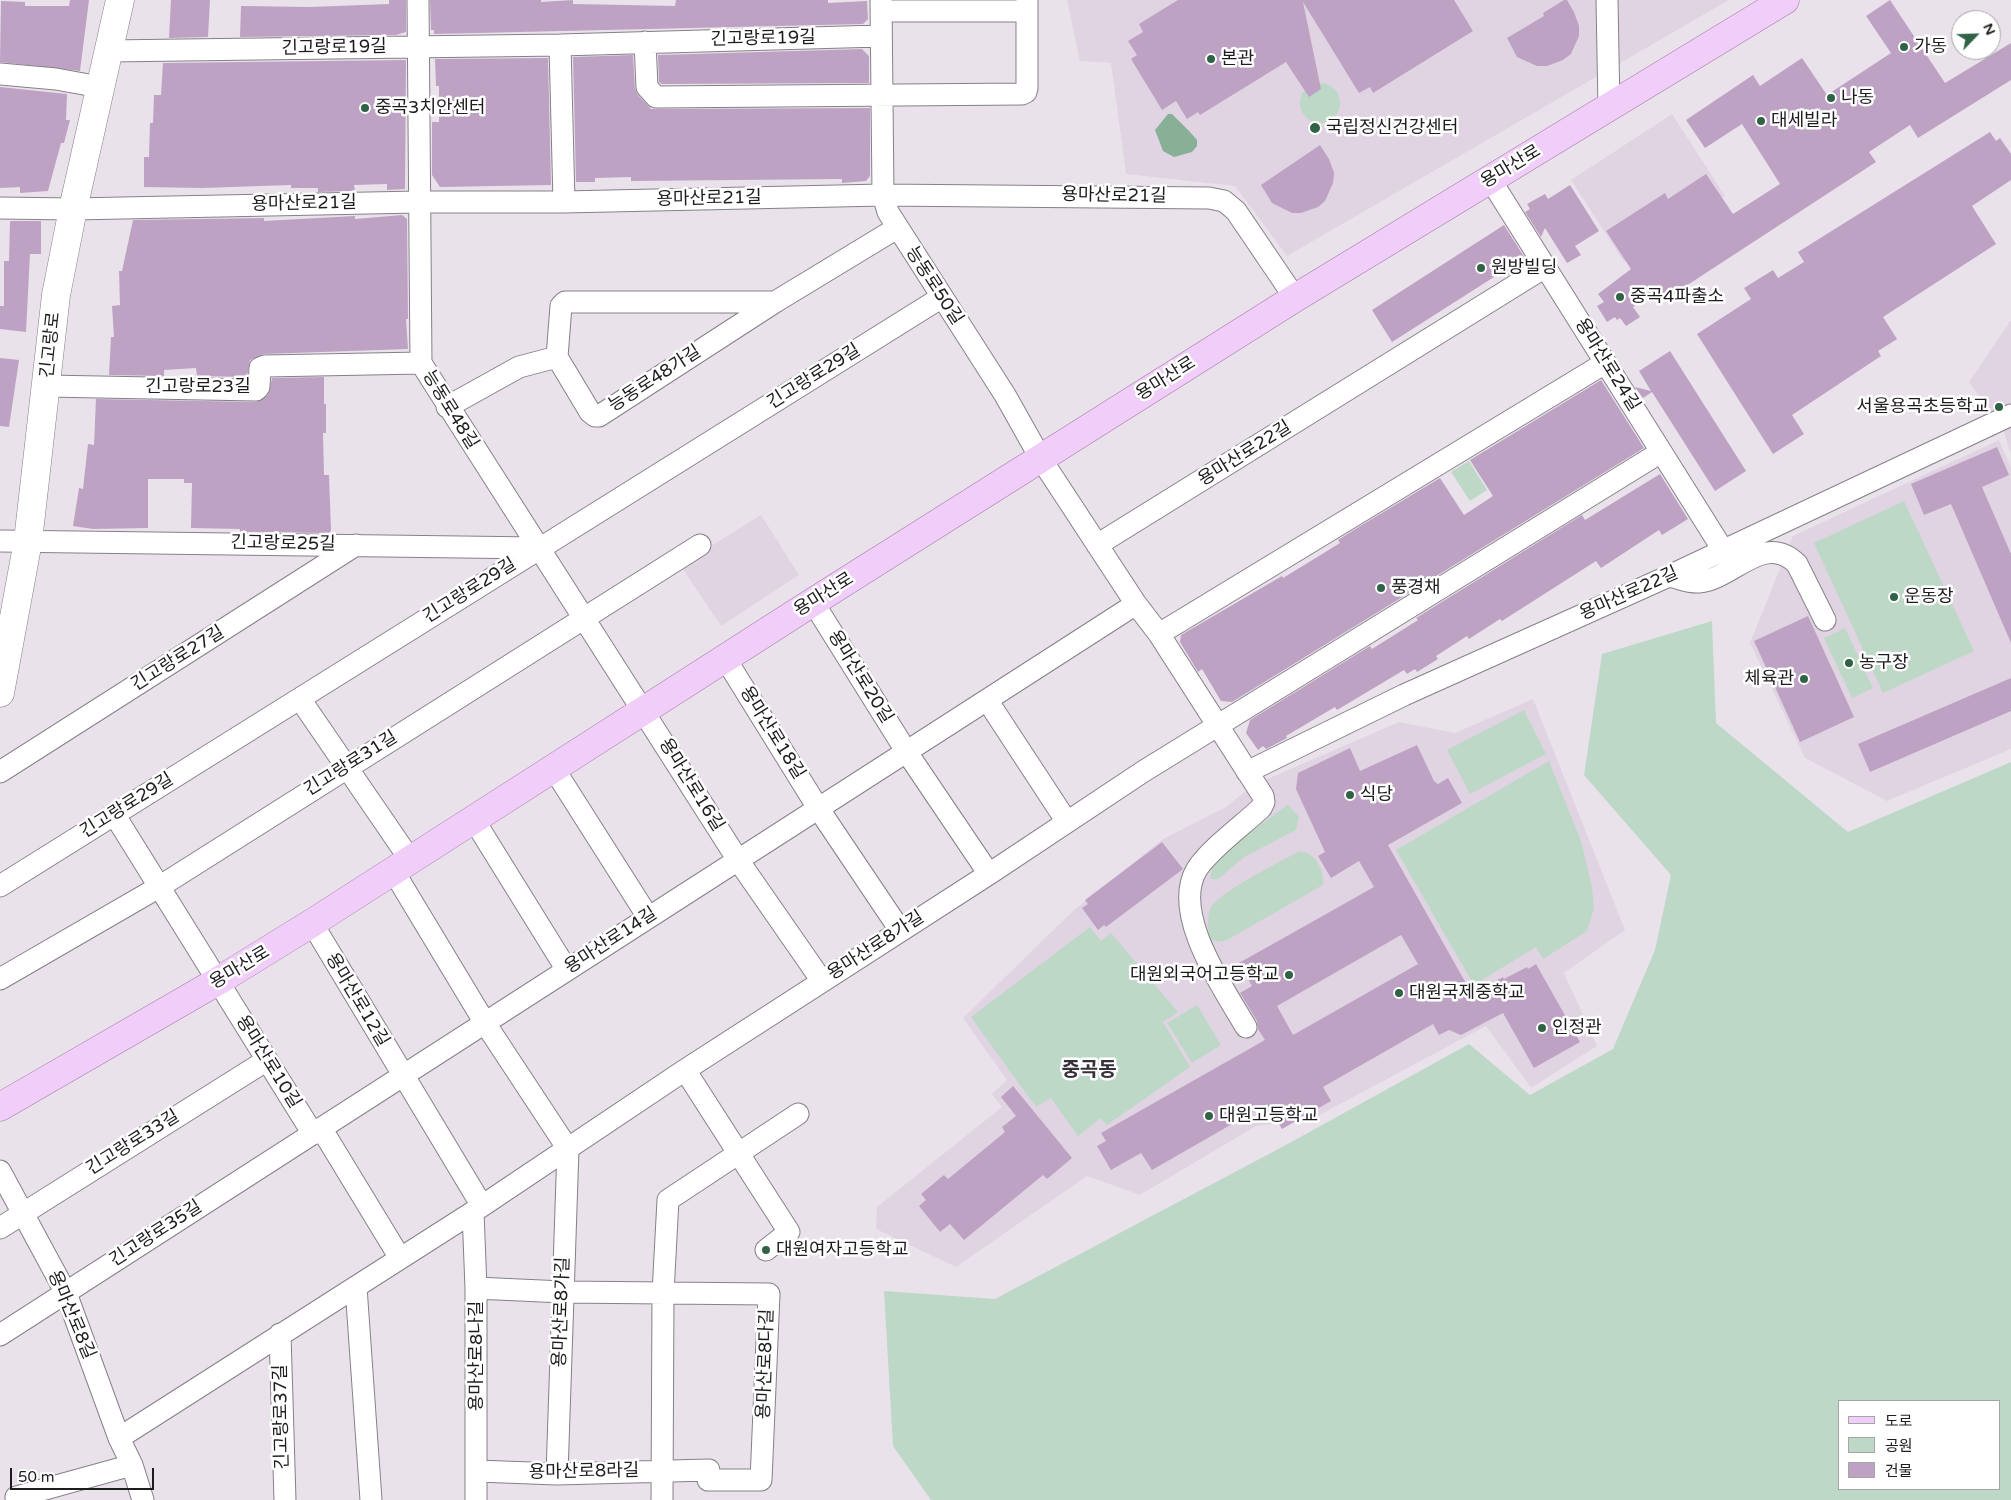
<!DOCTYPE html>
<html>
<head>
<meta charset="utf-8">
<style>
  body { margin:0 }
  #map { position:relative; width:2011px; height:1500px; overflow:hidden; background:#eae2eb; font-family:"Varela Round","Noto Sans KR",sans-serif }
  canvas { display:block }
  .legend { position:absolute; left:1838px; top:1400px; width:162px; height:90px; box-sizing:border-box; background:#fff; border:1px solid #a5a4a6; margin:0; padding:6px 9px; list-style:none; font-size:15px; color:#1f1c20 }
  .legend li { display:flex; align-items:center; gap:10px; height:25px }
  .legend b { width:25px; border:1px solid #a5a4a6 }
  .north { position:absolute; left:1951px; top:10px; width:50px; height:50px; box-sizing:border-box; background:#fff; border:1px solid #a5a4a6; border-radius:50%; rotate:66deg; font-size:14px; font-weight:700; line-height:20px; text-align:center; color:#1f1c20 }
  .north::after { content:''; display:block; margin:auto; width:18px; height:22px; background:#306246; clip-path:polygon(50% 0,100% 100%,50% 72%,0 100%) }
  .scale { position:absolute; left:10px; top:1468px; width:144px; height:22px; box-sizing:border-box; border:2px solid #1f1c20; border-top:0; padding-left:6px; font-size:15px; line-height:18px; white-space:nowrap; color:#1f1c20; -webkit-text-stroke:4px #fff; paint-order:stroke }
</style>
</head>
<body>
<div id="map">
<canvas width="2011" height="1500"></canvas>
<ul class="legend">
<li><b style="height:6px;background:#f1cdf9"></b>도로</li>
<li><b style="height:14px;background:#bdd8c7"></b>공원</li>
<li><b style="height:14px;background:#bda2c4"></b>건물</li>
</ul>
<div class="north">N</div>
<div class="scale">50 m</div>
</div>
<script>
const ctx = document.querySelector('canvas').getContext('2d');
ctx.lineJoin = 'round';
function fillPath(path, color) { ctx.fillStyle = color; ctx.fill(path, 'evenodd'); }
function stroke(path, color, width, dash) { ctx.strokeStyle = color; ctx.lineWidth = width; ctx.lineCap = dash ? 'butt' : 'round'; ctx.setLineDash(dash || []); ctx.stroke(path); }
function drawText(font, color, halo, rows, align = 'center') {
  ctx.font = font + ' "Varela Round","Noto Sans KR",sans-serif'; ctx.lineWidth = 5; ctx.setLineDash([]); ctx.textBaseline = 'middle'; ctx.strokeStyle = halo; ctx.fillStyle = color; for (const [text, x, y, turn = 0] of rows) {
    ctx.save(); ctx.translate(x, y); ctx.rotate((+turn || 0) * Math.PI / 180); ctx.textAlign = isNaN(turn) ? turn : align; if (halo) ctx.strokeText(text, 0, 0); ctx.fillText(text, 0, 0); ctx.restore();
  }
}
const built = new Path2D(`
  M 1067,0 L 1729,0 L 1287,256 L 1235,186 L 1126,174 L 1111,63 L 1080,61 Z
  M 1672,114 L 1725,196 L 1624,262 L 1571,180 Z
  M 2011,320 L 2011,454 L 2004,432 L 1969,382 Z
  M 1999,440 L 2011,468 L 2011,749 L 1887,801 L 1805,758 L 1750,643 L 1793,536 Z
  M 761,515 L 799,575 L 721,626 L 680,565 Z
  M 1533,699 L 1625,930 L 1564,973 L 1597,1046 L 1531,1088 L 1486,1026 L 1314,1118 L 1256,1126 L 1140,1195 L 1087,1176 L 956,1267 L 876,1229 L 877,1207 L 1002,1107 L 992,1094 L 1007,1080 L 963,1018 L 1074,910 L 1163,839 L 1226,807 L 1247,790 L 1265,780 L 1399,722 L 1455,733 Z`);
const green = new Path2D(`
  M1300 103a20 20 0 1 1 40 0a20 20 0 1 1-40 0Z
  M 1469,461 L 1487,490 L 1470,501 L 1451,472 Z
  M 1904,501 L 1974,651 L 1883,693 L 1814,543 Z
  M 1712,621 L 1716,723 L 1848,832 L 2011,762 L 2011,1500 L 931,1500 L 893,1446 L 884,1291 L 995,1299 L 1284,1146 L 1469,1044 L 1530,1095 L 1613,1049 L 1655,950 L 1671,875 L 1584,775 L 1602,654 ZM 1840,1401 L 2000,1401 L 2000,1489 L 1840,1489 Z
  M 1845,628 L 1873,688 L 1852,698 L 1824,638 Z
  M 1524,710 L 1546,754 L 1470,794 L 1447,750 Z
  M 1549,761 L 1581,841 L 1592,887 L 1594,908 L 1587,931 L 1543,959 L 1536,947 L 1474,985 L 1396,850 Z
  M 1288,805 L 1299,817 L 1296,830 L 1244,857 L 1218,879 L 1210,879 L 1213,863 L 1225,850 Z
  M 1298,852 C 1314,850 1325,870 1323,885 L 1227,940 L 1221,942 L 1210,940 C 1208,934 1207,915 1210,909 C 1218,892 1280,862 1298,852 Z
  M 1090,927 L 1101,941 L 1111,933 L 1178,1012 L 1163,1022 L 1190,1067 L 1107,1125 L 1101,1118 L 1078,1136 L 1051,1098 L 1036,1107 L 971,1017 Z
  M 1197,1005 L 1221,1045 L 1192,1063 L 1167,1023 Z`);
const water = new Path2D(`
  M 1168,114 L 1172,114 L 1190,132 L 1197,140 L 1197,146 L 1192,152 L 1174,157 L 1163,151 L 1155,130 Z`);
const building = new Path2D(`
  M 70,0 L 89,0 L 80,71 L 0,62 L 1,1 L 25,2 L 25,6 L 69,6 Z
  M 171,0 L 210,0 L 208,37 L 169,38 Z
  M 389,0 L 406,0 L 406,32 L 396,35 L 240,37 L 241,6 L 310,7 L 389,4 Z
  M 430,0 L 541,0 L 541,2 L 573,0 L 573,4 L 675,6 L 676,0 L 828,0 L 828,3 L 867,1 L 868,19 L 863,24 L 434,34 L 434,30 L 431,30 Z
  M 1178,0 L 1454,0 L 1473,31 L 1373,93 L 1370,87 L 1359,93 L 1303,2 L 1321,89 L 1309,97 L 1286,62 L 1200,115 L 1198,112 L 1187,119 L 1176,101 L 1162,110 L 1131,59 L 1137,55 L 1128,41 L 1143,32 L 1139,24 Z
  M 1564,0 L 1567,0 L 1574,12 L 1579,26 L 1579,36 L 1571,54 L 1563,60 L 1547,66 L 1537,66 L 1517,57 L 1507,38 L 1544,16 L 1543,13 Z
  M 1890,0 L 1945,83 L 2011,43 L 2011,80 L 1918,138 L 1910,125 L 1869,152 L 1876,162 L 1666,299 L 1659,289 L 1633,307 L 1640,317 L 1626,326 L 1620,318 L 1617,320 L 1615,317 L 1607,322 L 1597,306 L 1604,302 L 1598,294 L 1631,269 L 1606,231 L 1665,193 L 1668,199 L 1706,174 L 1733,214 L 1780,184 L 1742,124 L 1705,148 L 1686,120 L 1753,75 L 1760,86 L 1802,58 L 1827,95 L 1891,53 L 1866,16 Z
  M 862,49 L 869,56 L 869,83 L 662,84 L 659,82 L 658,55 Z
  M 633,55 L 635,88 L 638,95 L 651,109 L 870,108 L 870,176 L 866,181 L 842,183 L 842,179 L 631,181 L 631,177 L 595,178 L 595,182 L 576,182 L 573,57 Z
  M 548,58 L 551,185 L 440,187 L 432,175 L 432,122 L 439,122 L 439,86 L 436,86 L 435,59 Z
  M 406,60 L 405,189 L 387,190 L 387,184 L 354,185 L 355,191 L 318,192 L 318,188 L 291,188 L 291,185 L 202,188 L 144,187 L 144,157 L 149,157 L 150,123 L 153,123 L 154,95 L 161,95 L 163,63 Z
  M 0,87 L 67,94 L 66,120 L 70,120 L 64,143 L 61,143 L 48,191 L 20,193 L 20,187 L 0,188 Z
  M 1990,132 L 1996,141 L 2000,138 L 2011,154 L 2011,180 L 1972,206 L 1996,244 L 1883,317 L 1897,339 L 1878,351 L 1881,356 L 1792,415 L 1804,434 L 1773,454 L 1697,334 L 1751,299 L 1744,288 L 1773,270 L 1778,278 L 1804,262 L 1798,252 Z
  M 1320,145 L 1329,159 L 1334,173 L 1333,183 L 1325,201 L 1318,207 L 1301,213 L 1292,213 L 1272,203 L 1261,185 Z
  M 1570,185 L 1599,231 L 1575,246 L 1581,255 L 1567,263 L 1545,228 L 1541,237 L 1525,212 L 1530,209 L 1527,204 L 1545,194 L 1548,199 Z
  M 402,215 L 407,219 L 408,319 L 406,319 L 408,349 L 264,354 L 250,360 L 247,377 L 197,376 L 196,368 L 164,370 L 164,376 L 109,375 L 111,337 L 114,337 L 112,306 L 120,305 L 119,271 L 122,271 L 133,220 L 264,218 L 264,221 L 355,216 L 355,219 Z
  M 10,221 L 41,221 L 41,254 L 30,254 L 26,332 L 0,329 L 0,306 L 4,306 L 4,261 L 9,261 Z
  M 1504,225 L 1528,263 L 1508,275 L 1505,270 L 1392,342 L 1372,310 Z
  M 1670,351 L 1746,471 L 1715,491 L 1652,392 L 1643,398 L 1635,387 L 1651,391 L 1639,371 Z
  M 0,358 L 19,360 L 9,427 L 0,426 Z
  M 324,377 L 324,404 L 326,404 L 326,433 L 323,433 L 324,475 L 329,475 L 331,531 L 329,533 L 240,532 L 240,529 L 191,528 L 192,483 L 184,483 L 184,479 L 148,479 L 148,528 L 93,529 L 73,526 L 79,488 L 83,489 L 88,444 L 94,445 L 96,399 L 256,402 L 268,395 L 272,378 Z
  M 1601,380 L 1644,448 L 1232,702 L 1221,701 L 1202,669 L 1198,672 L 1180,642 L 1181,635 L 1282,576 L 1283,578 L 1340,543 L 1338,540 L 1357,528 L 1440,478 L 1464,515 L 1493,496 L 1470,460 Z
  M 1997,447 L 2009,475 L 1982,487 L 2011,554 L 2011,643 L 1951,504 L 1924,515 L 1911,484 Z
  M 1660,474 L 1688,519 L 1662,535 L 1659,530 L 1601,568 L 1596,561 L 1502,621 L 1500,619 L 1469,639 L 1467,636 L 1436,656 L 1438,659 L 1417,672 L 1415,669 L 1407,674 L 1404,670 L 1337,710 L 1335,707 L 1286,736 L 1287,738 L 1266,749 L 1263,746 L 1258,750 L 1246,733 L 1250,720 L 1370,646 L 1372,649 L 1418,620 L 1416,618 L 1582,515 L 1585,520 Z
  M 1808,616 L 1854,717 L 1800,742 L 1754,641 Z
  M 2011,678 L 2011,711 L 1870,772 L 1858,744 Z
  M 1417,745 L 1434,781 L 1438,784 L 1448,778 L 1462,803 L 1388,845 L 1472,994 L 1503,977 L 1504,979 L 1527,967 L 1528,969 L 1536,964 L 1580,1042 L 1534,1068 L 1503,1013 L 1461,1035 L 1449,1030 L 1439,1035 L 1433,1024 L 1323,1087 L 1331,1101 L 1282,1129 L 1267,1104 L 1152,1170 L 1141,1153 L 1111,1170 L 1097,1146 L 1106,1141 L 1101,1133 L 1265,1040 L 1258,1029 L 1257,1021 L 1240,993 L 1252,986 L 1239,963 L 1374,887 L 1359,861 L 1331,878 L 1318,856 L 1325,852 L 1296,789 L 1298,773 L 1350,748 L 1360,771 ZM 1401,935 L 1418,964 L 1293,1035 L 1277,1006 Z
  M 1162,842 L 1183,869 L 1106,927 L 1104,925 L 1098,930 L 1082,908 L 1088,904 L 1085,900 Z
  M 1013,1086 L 1072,1158 L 1047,1179 L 1043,1175 L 964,1240 L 950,1224 L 940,1232 L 919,1206 L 926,1200 L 921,1194 L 944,1175 L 948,1179 L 1005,1132 L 1002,1127 L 1016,1116 L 1001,1097 Z`);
const minor = new Path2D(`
  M 418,0 L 421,363 L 738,860 L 822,981
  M 881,0 L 883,195 L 888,212 L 1005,395 L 1041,459 L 1136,604 L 1159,634 L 1263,796 L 1264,802 L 1261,808 C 1243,825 1210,849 1197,869 C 1170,913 1224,989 1246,1027
  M 1607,0 L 1609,108
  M 881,11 L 1027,11
  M 645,42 L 647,87 L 656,97 L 1022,94 L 1026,92 L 1027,88 L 1027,0
  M 560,45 L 564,202
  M 108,51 L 560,45 L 880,36
  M 0,74 L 56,79 L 100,87
  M 1490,179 L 1723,550
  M 0,208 L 73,209 L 418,202 L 564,202 L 883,195 L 1209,198 L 1224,201 L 1236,211 L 1295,298
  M 775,302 L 565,302 L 561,306 L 557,357 L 590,412 L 595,416 L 599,416 L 775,302 L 897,228
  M 47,386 L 256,390 L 259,387 L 260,368 L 265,366 L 421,363
  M 447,407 L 519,367 L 557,357
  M 0,541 L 538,548
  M 1097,545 L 1545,267
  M 1669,576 C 1679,578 1689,583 1699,582 C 1733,579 1764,531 1797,564 L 1825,620
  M 813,602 L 906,751 L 989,874
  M 1159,634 L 1605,363
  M 725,658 L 818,808 L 900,930
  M 300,699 L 411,861
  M 987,700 L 1067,822
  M 554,769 L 648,917
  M 0,772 L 356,545
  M 1247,772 L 1404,695 L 1669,576 L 2011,415
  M 114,814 L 313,1134
  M 474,820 L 567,970
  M 394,872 L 485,1023 L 568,1149 L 557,1474
  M 0,886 L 942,297
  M 312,923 L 482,1206
  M 0,979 L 159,887 L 700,545
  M 685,1070 L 789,1232 L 766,1250
  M 321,1128 L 400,1258
  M 0,1171 L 66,1293 L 119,1438 L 132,1465 L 143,1500
  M 473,1212 L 476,1288 L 476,1500
  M 0,1228 L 267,1060
  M 356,1287 L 371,1500
  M 476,1288 L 563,1292 L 769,1294 L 761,1480 L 708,1480 L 709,1470 L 557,1474 L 477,1471
  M 280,1334 L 285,1500
  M 0,1335 L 1136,604
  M 119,1438 L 473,1212 L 685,1070 L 989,874 L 1144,771 L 1661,452
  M 16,1497 L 132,1465
  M 662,1500 L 663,1293 L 668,1200 L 798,1114`);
const secondary = new Path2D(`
  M 0,693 L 28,541 L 56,295 L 73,209 L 120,0`);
const primary = new Path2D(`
  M 0,1107 L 218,981 L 312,923 L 813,602 L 1295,298 L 1785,0`);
const markers = [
  [1904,47,5,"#306246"],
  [1211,59,5,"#306246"],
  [1831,98,5,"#306246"],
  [365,108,5,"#306246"],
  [1761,121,5,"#306246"],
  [1315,128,6,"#306246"],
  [1481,268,5,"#306246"],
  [1620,297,5,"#306246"],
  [1999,407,5,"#306246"],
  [1381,588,5,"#306246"],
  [1894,597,5,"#306246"],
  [1849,663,5,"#306246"],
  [1804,679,5,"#306246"],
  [1350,795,5,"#306246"],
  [1289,975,5,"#306246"],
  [1399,993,5,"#306246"],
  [1542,1028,5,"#306246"],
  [1209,1116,5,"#306246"],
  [766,1250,5,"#306246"]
];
const streetNames = [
  ["긴고랑로19길",763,39,-1],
  ["긴고랑로19길",334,48,-1],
  ["용마산로",1511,167,-31],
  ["용마산로21길",1114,196,1],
  ["용마산로21길",709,199,-1],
  ["용마산로21길",304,204,-1],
  ["능동로50길",934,286,57],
  ["긴고랑로",51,345,-84],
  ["용마산로24길",1607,365,58],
  ["긴고랑로29길",814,377,-32],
  ["능동로48가길",655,379,-33],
  ["용마산로",1166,379,-32],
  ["긴고랑로23길",198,387],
  ["능동로48길",450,410,58],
  ["용마산로22길",1245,454,-32],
  ["긴고랑로25길",283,544,1],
  ["긴고랑로29길",470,591,-32],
  ["용마산로22길",1629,594,-24],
  ["용마산로",824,595,-32],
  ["긴고랑로27길",178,659,-32],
  ["용마산로20길",860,677,58],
  ["용마산로18길",772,733,58],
  ["긴고랑로31길",351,764,-32],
  ["용마산로16길",691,785,58],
  ["긴고랑로29길",127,806,-32],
  ["용마산로14길",611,941,-33],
  ["용마산로8가길",876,946,-33],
  ["용마산로",240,968,-31],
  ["용마산로12길",357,1000,59],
  ["용마산로10길",268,1062,58],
  ["긴고랑로33길",133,1143,-32],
  ["긴고랑로35길",156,1234,-33],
  ["용마산로8가길",562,1312,-88],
  ["용마산로8길",71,1315,67],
  ["용마산로8나길",477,1356,-90],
  ["용마산로8다길",766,1364,-88],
  ["긴고랑로37길",282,1417,-91],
  ["용마산로8라길",584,1472,-1]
];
const poiNames = [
  ["가동",1914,47],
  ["본관",1221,59],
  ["나동",1841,98],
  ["중곡3치안센터",375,108],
  ["대세빌라",1771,121],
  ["국립정신건강센터",1326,128],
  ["원방빌딩",1491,268],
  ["중곡4파출소",1630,297],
  ["서울용곡초등학교",1989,407,"right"],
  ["풍경채",1391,588],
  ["운동장",1904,597],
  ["농구장",1859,663],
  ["체육관",1794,679,"right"],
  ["식당",1360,795],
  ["대원외국어고등학교",1279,975,"right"],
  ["대원국제중학교",1409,993],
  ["인정관",1552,1028],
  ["대원고등학교",1219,1116],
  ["대원여자고등학교",776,1250]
];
const quarterNames = [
  ["중곡동",1089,1071]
];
fillPath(built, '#e0d4e3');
fillPath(green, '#bdd8c7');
fillPath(water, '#87b097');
fillPath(building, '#bda2c4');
stroke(minor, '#868088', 23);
stroke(secondary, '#868088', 29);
stroke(primary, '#a27aaa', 29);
stroke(minor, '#fff', 21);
stroke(secondary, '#fff', 28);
stroke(primary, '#f1cdf9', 28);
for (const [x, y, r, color] of markers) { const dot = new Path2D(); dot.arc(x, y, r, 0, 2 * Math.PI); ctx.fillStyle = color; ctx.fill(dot); stroke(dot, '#fff', 2); }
drawText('18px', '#1f1c20', '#fff', streetNames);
drawText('18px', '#1f1c20', '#fff', poiNames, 'left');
drawText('bold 20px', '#363138', '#fff', quarterNames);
</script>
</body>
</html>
